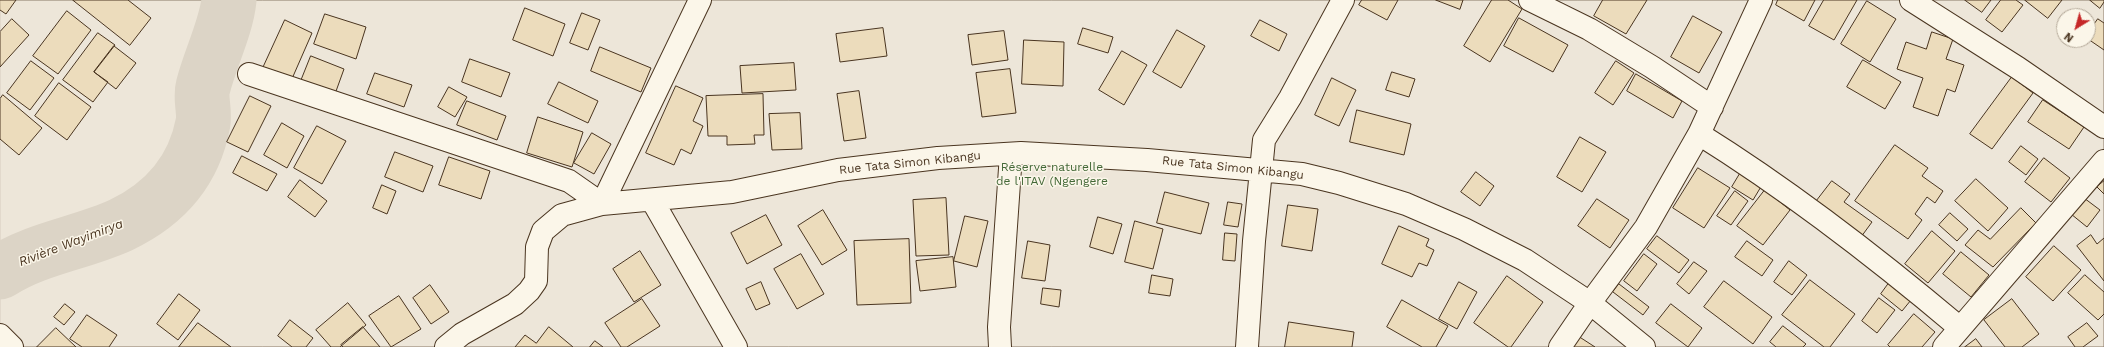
<!DOCTYPE html>
<html>
<head>
<meta charset="utf-8">
<style>
  body { margin:0 }
  #map { position:relative; width:2104px; height:347px; overflow:hidden; background:#fbf6e9; font-family:"Work Sans",sans-serif }
  canvas { display:block }
  .north { position:absolute; left:2056px; top:8px; width:40px; height:40px; box-sizing:border-box; background:#fbf6e9; border:1px solid #b4a999; border-radius:50%; rotate:217deg; font-size:11px; font-weight:700; line-height:16px; text-align:center; color:#4a3520 }
  .north::after { content:''; display:block; margin:auto; width:14px; height:18px; background:#c62828; clip-path:polygon(50% 0,100% 100%,50% 72%,0 100%) }
</style>
</head>
<body>
<div id="map">
<canvas width="2104" height="347"></canvas>
<div class="north">N</div>
</div>
<script>
const ctx = document.querySelector('canvas').getContext('2d');
ctx.lineJoin = 'round';
function fillPath(path, color) { ctx.fillStyle = color; ctx.fill(path, 'evenodd'); }
function stroke(path, color, width, dash) { ctx.strokeStyle = color; ctx.lineWidth = width; ctx.lineCap = dash ? 'butt' : 'round'; ctx.setLineDash(dash || []); ctx.stroke(path); }
function drawText(font, color, halo, rows, align = 'center') {
  ctx.font = font + ' "Work Sans",sans-serif'; ctx.lineWidth = 3; ctx.setLineDash([]); ctx.textBaseline = 'middle'; ctx.strokeStyle = halo; ctx.fillStyle = color; for (const [text, x, y, turn = 0] of rows) {
    ctx.save(); ctx.translate(x, y); ctx.rotate((+turn || 0) * Math.PI / 180); ctx.textAlign = isNaN(turn) ? turn : align; if (halo) ctx.strokeText(text, 0, 0); ctx.fillText(text, 0, 0); ctx.restore();
  }
}
const green = new Path2D(`
  M 0,0 L 2104,0 L 2104,347 L 0,347 ZM 2064,16 L 2088,16 L 2088,40 L 2064,40 Z`);
const river = new Path2D(`
  M 0,272 C 37,248 82,243 121,225 C 165,204 194,171 203,123 C 205,111 200,98 203,87 C 210,59 226,28 229,0`);
const building = new Path2D(`
  M 0,0 L 16,0 L 6,14 L 0,10 Z
  M 73,0 L 128,0 L 151,18 L 130,45 Z
  M 1362,0 L 1398,0 L 1387,20 L 1359,5 Z
  M 1436,0 L 1463,0 L 1460,9 Z
  M 1492,0 L 1508,0 L 1522,9 L 1490,62 L 1464,46 Z
  M 1603,0 L 1647,0 L 1626,34 L 1594,16 Z
  M 1778,0 L 1815,0 L 1804,21 L 1776,5 Z
  M 1824,0 L 1857,0 L 1834,40 L 1809,26 Z
  M 1965,0 L 1991,0 L 1982,12 Z
  M 2001,0 L 2016,0 L 2023,5 L 2002,32 L 1986,20 Z
  M 2025,0 L 2062,0 L 2048,18 Z
  M 2090,0 L 2104,0 L 2104,2 L 2100,8 Z
  M 1867,1 L 1896,19 L 1870,62 L 1841,44 Z
  M 525,8 L 565,24 L 553,56 L 513,40 Z
  M 67,11 L 91,30 L 58,74 L 33,56 Z
  M 582,13 L 600,20 L 588,50 L 570,43 Z
  M 325,14 L 366,27 L 356,59 L 314,44 Z
  M 1693,16 L 1722,32 L 1699,73 L 1671,57 Z
  M 1519,18 L 1568,45 L 1553,72 L 1504,46 Z
  M 12,19 L 29,35 L 0,67 L 0,32 Z
  M 2098,19 L 2104,23 L 2104,50 L 2088,39 L 2088,33 Z
  M 285,20 L 312,33 L 291,81 L 263,68 Z
  M 1260,20 L 1287,34 L 1279,51 L 1251,36 Z
  M 883,28 L 887,56 L 840,62 L 836,34 Z
  M 1083,28 L 1113,37 L 1108,53 L 1078,44 Z
  M 1177,30 L 1205,46 L 1181,88 L 1153,72 Z
  M 1004,31 L 1008,60 L 972,65 L 968,35 Z
  M 1932,32 L 1953,39 L 1946,59 L 1964,65 L 1955,92 L 1947,89 L 1938,116 L 1913,107 L 1923,78 L 1897,69 L 1906,42 L 1926,49 Z
  M 98,33 L 115,45 L 94,72 L 108,82 L 93,102 L 63,80 Z
  M 1024,40 L 1064,42 L 1063,86 L 1022,84 Z
  M 114,46 L 136,63 L 116,89 L 94,72 Z
  M 600,47 L 651,68 L 641,92 L 591,71 Z
  M 1122,51 L 1147,65 L 1124,105 L 1099,90 Z
  M 311,56 L 344,69 L 335,94 L 301,81 Z
  M 470,59 L 510,73 L 501,97 L 462,82 Z
  M 1863,60 L 1901,82 L 1885,109 L 1847,87 Z
  M 31,61 L 54,78 L 30,110 L 7,93 Z
  M 1616,61 L 1634,73 L 1613,105 L 1595,93 Z
  M 794,63 L 796,90 L 742,93 L 740,66 Z
  M 1010,69 L 1016,113 L 982,117 L 976,73 Z
  M 1392,72 L 1415,79 L 1409,97 L 1386,90 Z
  M 375,73 L 412,85 L 404,107 L 367,94 Z
  M 1636,74 L 1682,101 L 1673,118 L 1627,91 Z
  M 2012,77 L 2033,93 L 1992,149 L 1970,134 Z
  M 1332,78 L 1356,90 L 1339,126 L 1315,115 Z
  M 559,82 L 598,101 L 588,123 L 548,104 Z
  M 59,83 L 91,107 L 67,140 L 35,116 Z
  M 676,86 L 703,98 L 693,121 L 703,126 L 691,154 L 681,149 L 674,165 L 646,153 Z
  M 449,87 L 467,97 L 455,117 L 438,107 Z
  M 859,91 L 866,138 L 844,141 L 837,94 Z
  M 763,94 L 764,135 L 754,135 L 755,144 L 727,145 L 727,136 L 708,136 L 706,96 Z
  M 3,95 L 42,128 L 19,155 L 0,139 L 0,99 Z
  M 250,96 L 271,106 L 248,152 L 227,142 Z
  M 2043,100 L 2084,127 L 2069,149 L 2028,122 Z
  M 467,101 L 506,116 L 497,140 L 457,125 Z
  M 1357,110 L 1411,124 L 1404,155 L 1350,142 Z
  M 800,113 L 802,149 L 772,150 L 769,114 Z
  M 538,117 L 583,132 L 572,167 L 527,153 Z
  M 282,123 L 304,136 L 287,168 L 264,155 Z
  M 317,126 L 346,141 L 322,184 L 294,168 Z
  M 592,133 L 611,144 L 594,174 L 574,163 Z
  M 1580,137 L 1606,152 L 1582,192 L 1557,177 Z
  M 1895,145 L 1928,168 L 1922,176 L 1943,191 L 1935,203 L 1927,197 L 1915,214 L 1922,220 L 1908,239 L 1855,201 Z
  M 2021,146 L 2038,159 L 2026,175 L 2009,162 Z
  M 395,152 L 433,166 L 423,192 L 385,177 Z
  M 242,156 L 277,174 L 267,191 L 233,173 Z
  M 449,157 L 490,171 L 481,199 L 439,185 Z
  M 2044,158 L 2070,178 L 2051,202 L 2025,182 Z
  M 1698,168 L 1730,188 L 1704,228 L 1673,208 Z
  M 1476,172 L 1494,186 L 1480,206 L 1461,192 Z
  M 1741,172 L 1762,185 L 1753,200 L 1732,187 Z
  M 1976,179 L 2008,208 L 1988,231 L 1955,201 Z
  M 300,180 L 327,201 L 315,217 L 288,197 Z
  M 1832,181 L 1850,194 L 1844,202 L 1872,222 L 1861,237 L 1815,203 Z
  M 2104,181 L 2104,194 L 2097,187 Z
  M 382,185 L 396,191 L 387,214 L 373,208 Z
  M 1765,190 L 1790,210 L 1763,245 L 1737,226 Z
  M 1735,191 L 1748,201 L 1731,225 L 1717,216 Z
  M 1165,192 L 1209,203 L 1201,234 L 1157,223 Z
  M 946,198 L 949,255 L 916,256 L 913,200 Z
  M 2084,198 L 2100,210 L 2087,227 L 2071,214 Z
  M 1597,199 L 1629,220 L 1610,248 L 1578,226 Z
  M 1228,202 L 1242,204 L 1238,227 L 1224,225 Z
  M 1288,205 L 1318,209 L 1312,251 L 1282,246 Z
  M 2021,208 L 2036,223 L 1993,267 L 1965,245 L 1978,230 L 1990,239 Z
  M 823,210 L 847,250 L 822,265 L 798,226 Z
  M 1950,213 L 1968,229 L 1957,241 L 1939,225 Z
  M 766,215 L 782,245 L 747,264 L 731,233 Z
  M 965,216 L 988,221 L 977,267 L 954,261 Z
  M 1098,217 L 1122,224 L 1113,254 L 1090,247 Z
  M 1135,221 L 1163,229 L 1153,269 L 1125,262 Z
  M 1399,226 L 1429,239 L 1426,246 L 1434,250 L 1427,266 L 1419,263 L 1412,277 L 1382,264 Z
  M 1932,231 L 1955,251 L 1928,283 L 1905,264 Z
  M 1225,233 L 1237,234 L 1235,261 L 1223,260 Z
  M 2091,235 L 2097,244 L 2104,238 L 2104,281 L 2077,246 Z
  M 1657,236 L 1689,260 L 1679,273 L 1647,249 Z
  M 909,239 L 911,303 L 857,305 L 854,241 Z
  M 1028,241 L 1050,245 L 1045,281 L 1022,278 Z
  M 1747,241 L 1773,260 L 1762,276 L 1735,257 Z
  M 2054,246 L 2081,270 L 2053,301 L 2026,277 Z
  M 640,251 L 661,285 L 634,302 L 613,269 Z
  M 1961,252 L 1989,275 L 1971,297 L 1943,274 Z
  M 801,254 L 824,294 L 797,309 L 774,269 Z
  M 1644,254 L 1657,264 L 1637,291 L 1624,281 Z
  M 953,257 L 956,287 L 920,291 L 916,261 Z
  M 1789,261 L 1807,275 L 1792,295 L 1774,282 Z
  M 1694,262 L 1707,271 L 1689,294 L 1677,284 Z
  M 1152,275 L 1173,279 L 1170,296 L 1149,293 Z
  M 2085,275 L 2104,292 L 2104,314 L 2098,320 L 2068,293 Z
  M 1507,276 L 1543,302 L 1511,347 L 1508,347 L 1474,323 Z
  M 1810,280 L 1855,314 L 1830,347 L 1824,347 L 1782,315 Z
  M 1724,281 L 1772,317 L 1753,344 L 1704,307 Z
  M 761,282 L 770,304 L 756,310 L 746,289 Z
  M 1459,282 L 1477,292 L 1457,329 L 1439,319 Z
  M 1889,283 L 1911,300 L 1902,311 L 1881,294 Z
  M 1619,284 L 1649,307 L 1643,315 L 1613,292 Z
  M 430,285 L 449,312 L 431,324 L 413,298 Z
  M 1043,288 L 1061,290 L 1059,307 L 1041,304 Z
  M 179,294 L 200,310 L 178,340 L 157,324 Z
  M 399,296 L 421,329 L 391,347 L 369,316 Z
  M 1879,298 L 1895,310 L 1877,333 L 1862,321 Z
  M 642,299 L 660,326 L 627,347 L 621,347 L 605,323 Z
  M 2012,299 L 2039,334 L 2022,347 L 2005,347 L 1984,320 Z
  M 1402,300 L 1448,326 L 1436,347 L 1422,347 L 1387,327 Z
  M 348,303 L 366,325 L 340,347 L 331,347 L 316,330 Z
  M 65,304 L 75,312 L 64,325 L 54,317 Z
  M 1671,304 L 1702,328 L 1688,347 L 1656,323 Z
  M 1914,314 L 1935,332 L 1922,347 L 1890,347 L 1888,345 Z
  M 87,315 L 117,335 L 109,347 L 82,347 L 70,339 Z
  M 290,320 L 313,338 L 306,347 L 292,347 L 278,336 Z
  M 1289,322 L 1354,332 L 1352,347 L 1285,347 Z
  M 198,323 L 231,347 L 179,347 Z
  M 2087,323 L 2098,336 L 2083,347 L 2075,347 L 2068,337 Z
  M 1783,326 L 1806,344 L 1803,347 L 1776,347 L 1770,342 Z
  M 363,327 L 380,347 L 343,347 L 341,345 Z
  M 549,327 L 573,347 L 515,347 L 525,335 L 536,343 Z
  M 56,328 L 76,347 L 37,347 Z
  M 1578,336 L 1595,347 L 1570,347 Z
  M 1976,339 L 1982,347 L 1965,347 Z
  M 595,341 L 603,347 L 590,347 Z`);
const minor = new Path2D(`
  M 1530,0 L 1589,29 L 1652,67 L 1712,107
  M 1911,0 L 2018,68 L 2104,127
  M 249,74 L 569,181 L 602,204
  M 1699,134 C 1792,192 1877,258 1960,328
  M 652,200 L 736,347
  M 602,204 L 700,0
  M 0,335 L 12,347
  M 446,347 L 462,334 L 515,304 L 529,291 L 536,281 L 537,247 L 543,231 L 562,215 L 602,204 L 732,192 L 838,170 L 938,158 L 1021,153 L 1147,160 L 1302,174 L 1339,183 L 1406,204 L 1464,229 L 1525,260 L 1590,303 L 1644,347
  M 1000,347 L 999,327 L 1011,154
  M 1247,347 L 1254,241 L 1264,140 L 1290,98 L 1343,0
  M 1560,347 L 1590,303 L 1646,227 L 1699,134 L 1761,0
  M 1944,347 L 2104,161`);
const streetNames = [
  ["Rue Tata Simon Kibangu",910,163,-6],
  ["Rue Tata Simon Kibangu",1233,168,6]
];
const parkNames = [
  ["Réserve naturelle",1052,167],
  ["de l'ITAV (Ngengere",1052,181]
];
const waterNames = [
  ["Rivière Wayimirya",71,243,-21]
];
fillPath(green, '#ede6d9');
stroke(green, '#887966', 1);
stroke(river, '#dcd4c6', 55);
fillPath(building, '#ecdcbc');
stroke(building, '#4a3520', 1);
stroke(minor, '#4a3520', 24);
stroke(minor, '#fbf6e9', 22);
drawText('12px', '#4a3520', '#fbf6e9', streetNames);
drawText('12px', '#436837', '#fbf6e9', parkNames);
drawText('italic 13px', '#4a3520', '#fbf6e9', waterNames);
</script>
</body>
</html>
